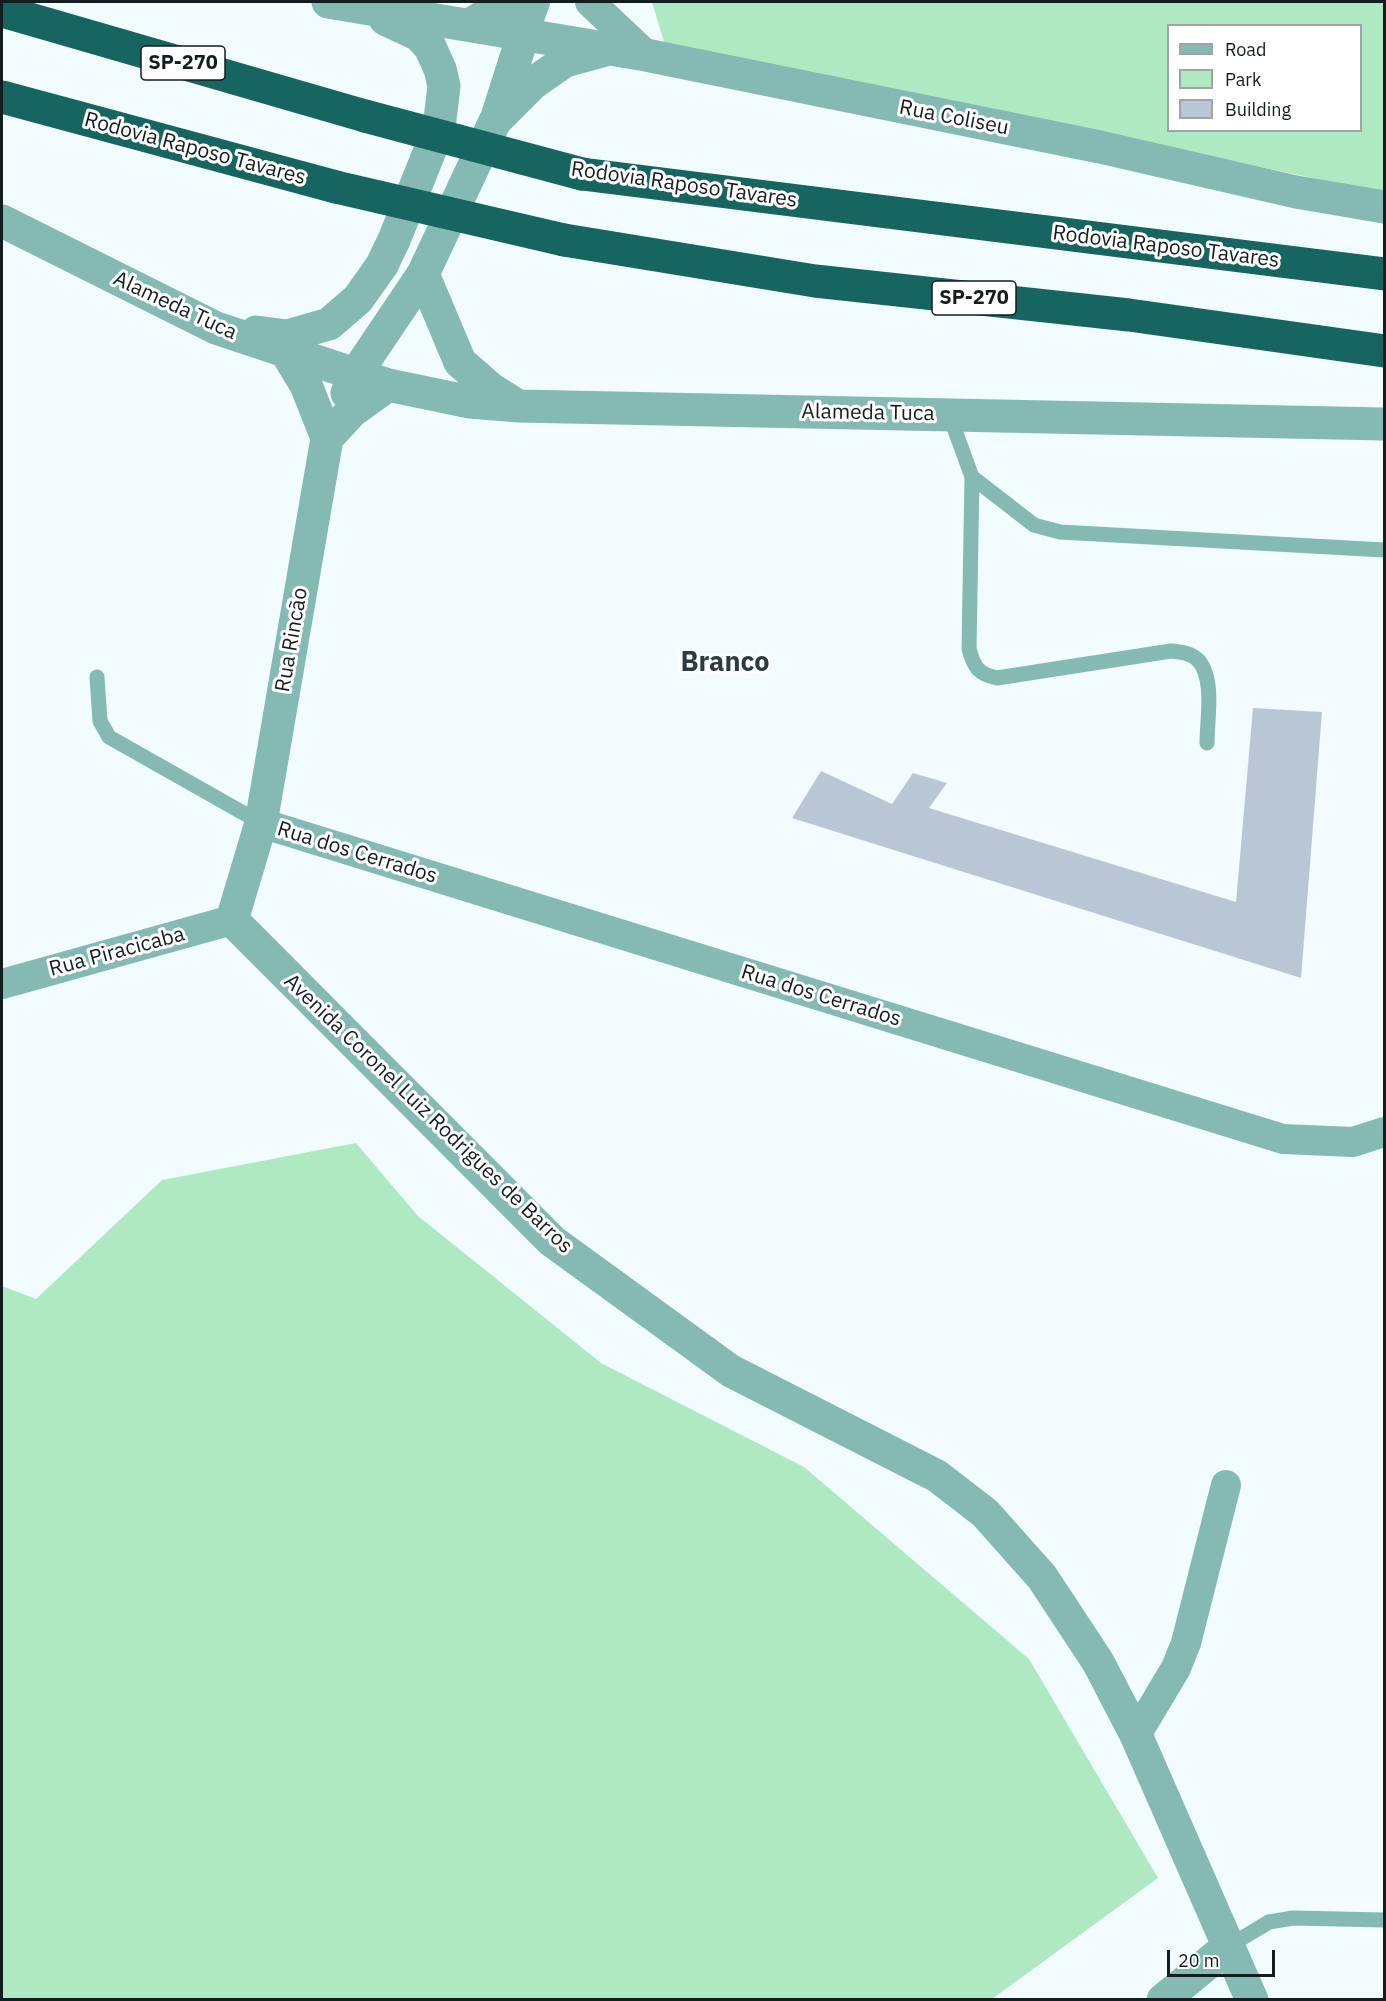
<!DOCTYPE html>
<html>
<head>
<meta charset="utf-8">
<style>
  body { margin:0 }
  #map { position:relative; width:1386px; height:2001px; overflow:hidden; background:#f2fbfe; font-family:"IBM Plex Sans",sans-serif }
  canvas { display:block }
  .frame { position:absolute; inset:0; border:3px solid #131c1e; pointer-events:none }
  .legend { position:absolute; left:1167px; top:24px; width:195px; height:108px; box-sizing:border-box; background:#fff; border:2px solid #a1a4a5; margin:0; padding:8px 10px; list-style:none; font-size:18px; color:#131c1e }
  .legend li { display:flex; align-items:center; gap:12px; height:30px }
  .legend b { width:30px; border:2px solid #a1a4a5 }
  .scale { position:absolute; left:1167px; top:1950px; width:108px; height:27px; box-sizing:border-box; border:3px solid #131c1e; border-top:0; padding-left:8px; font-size:18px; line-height:21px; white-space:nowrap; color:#131c1e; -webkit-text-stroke:4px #fff; paint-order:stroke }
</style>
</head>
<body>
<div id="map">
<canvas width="1386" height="2001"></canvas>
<div class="frame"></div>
<ul class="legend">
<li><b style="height:8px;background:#85b9b4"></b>Road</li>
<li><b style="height:16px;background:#aee9c2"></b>Park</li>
<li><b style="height:16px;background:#b9c6d6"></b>Building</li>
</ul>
<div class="scale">20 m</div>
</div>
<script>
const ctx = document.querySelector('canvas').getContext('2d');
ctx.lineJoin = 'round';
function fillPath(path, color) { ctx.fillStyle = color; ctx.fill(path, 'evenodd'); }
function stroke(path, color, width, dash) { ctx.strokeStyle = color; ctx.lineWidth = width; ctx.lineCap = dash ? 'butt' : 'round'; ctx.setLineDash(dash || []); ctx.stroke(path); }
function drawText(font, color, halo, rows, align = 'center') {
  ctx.font = font + ' "IBM Plex Sans",sans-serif'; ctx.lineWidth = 6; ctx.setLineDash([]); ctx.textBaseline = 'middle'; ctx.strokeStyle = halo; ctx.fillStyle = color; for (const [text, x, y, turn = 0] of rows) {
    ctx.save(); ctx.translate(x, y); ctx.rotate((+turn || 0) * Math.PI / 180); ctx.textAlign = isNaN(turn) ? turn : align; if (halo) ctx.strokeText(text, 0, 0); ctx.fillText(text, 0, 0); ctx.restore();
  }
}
const green = new Path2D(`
  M 652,2 L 1384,2 L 1384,193 L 664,42 ZM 1168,26 L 1360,26 L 1360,130 L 1168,130 Z
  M 356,1143 L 418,1216 L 601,1363 L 804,1467 L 1029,1659 L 1158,1878 L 992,1999 L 2,1999 L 2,1286 L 36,1299 L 162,1180 Z`);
const building = new Path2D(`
  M 1253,708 L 1322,712 L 1301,978 L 792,818 L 821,771 L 892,804 L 913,773 L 947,783 L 929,808 L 1236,902 Z`);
const service = new Path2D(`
  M 949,414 L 972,477 L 1034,525 L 1060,532 L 1384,550
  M 972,477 L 969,649 C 974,667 978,674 997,678 L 1171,651 C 1181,652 1191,653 1198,660 C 1215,678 1207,720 1207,743
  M 97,677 L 100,721 L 109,737 L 261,823
  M 1229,1946 L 1269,1922 L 1293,1918 L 1384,1920`);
const minor = new Path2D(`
  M 590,2 L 646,55
  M 524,32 L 535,2
  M 261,823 L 1283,1139 L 1353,1142 L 1384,1132
  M 2,984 L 232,920
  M 1136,1735 L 1176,1668 L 1186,1643 L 1226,1485`);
const tertiary = new Path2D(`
  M 328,2 L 646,55 L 1100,147 L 1296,192 L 1384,207
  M 471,24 L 507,2
  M 498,114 L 524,32
  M 2,221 L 216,328 L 388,385 L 470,402 L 519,406 L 1384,424
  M 256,332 L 287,336 L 329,324 L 358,299 L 382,265 L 394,240 L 439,128 L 444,86 L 440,69 L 430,47 L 419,35 L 385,19
  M 286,352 L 306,385 L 327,438
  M 388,385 L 352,411 L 327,438 L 261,823 L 232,920 L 552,1241 L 731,1371 L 937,1476 L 985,1513 L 1042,1577 L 1098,1662 L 1136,1735 L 1252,2000
  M 347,393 L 355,375 L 423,274
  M 518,406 L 491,389 L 460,362 L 423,274 L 495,121 L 532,84 L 565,61 L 605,50
  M 1163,2000 L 1229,1946`);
const motorway = new Path2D(`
  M 2,11 L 365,116
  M 2,97 L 336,187
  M 582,174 L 1384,274
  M 564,240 L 815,281 L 1129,315 L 1384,351`);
const motorwayBridge = new Path2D(`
  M 365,116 L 582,174
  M 336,187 L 564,240`);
const shields = [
  [183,63,84],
  [974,298,84]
];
const shieldNames = [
  ["SP-270",183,63],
  ["SP-270",974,298]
];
const streetNames = [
  ["Rua Coliseu",954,118,11],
  ["Rodovia Raposo Tavares",195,149,15],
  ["Rodovia Raposo Tavares",684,185,8],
  ["Rodovia Raposo Tavares",1166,247,7],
  ["Alameda Tuca",175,306,25],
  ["Alameda Tuca",868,413,1],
  ["Rua Rincão",292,640,-80],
  ["Rua dos Cerrados",357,853,17],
  ["Rua Piracicaba",117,952,-15],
  ["Rua dos Cerrados",821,996,17],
  ["Avenida Coronel Luiz Rodrigues de Barros",428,1114,44]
];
const districtNames = [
  ["Branco",725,663]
];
fillPath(green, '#aee9c2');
fillPath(building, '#b9c6d6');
stroke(service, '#85b9b4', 15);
stroke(minor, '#85b9b4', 30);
stroke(tertiary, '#85b9b4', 33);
stroke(motorway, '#166560', 33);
stroke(motorwayBridge, '#166560', 33);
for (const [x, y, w] of shields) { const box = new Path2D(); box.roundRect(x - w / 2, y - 17, w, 34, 4.5); ctx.fillStyle = '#fff'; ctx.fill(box); stroke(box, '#131c1e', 1.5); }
drawText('bold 20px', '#131c1e', null, shieldNames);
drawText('21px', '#131c1e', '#fff', streetNames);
drawText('bold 27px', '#293c42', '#fff', districtNames);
</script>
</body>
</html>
